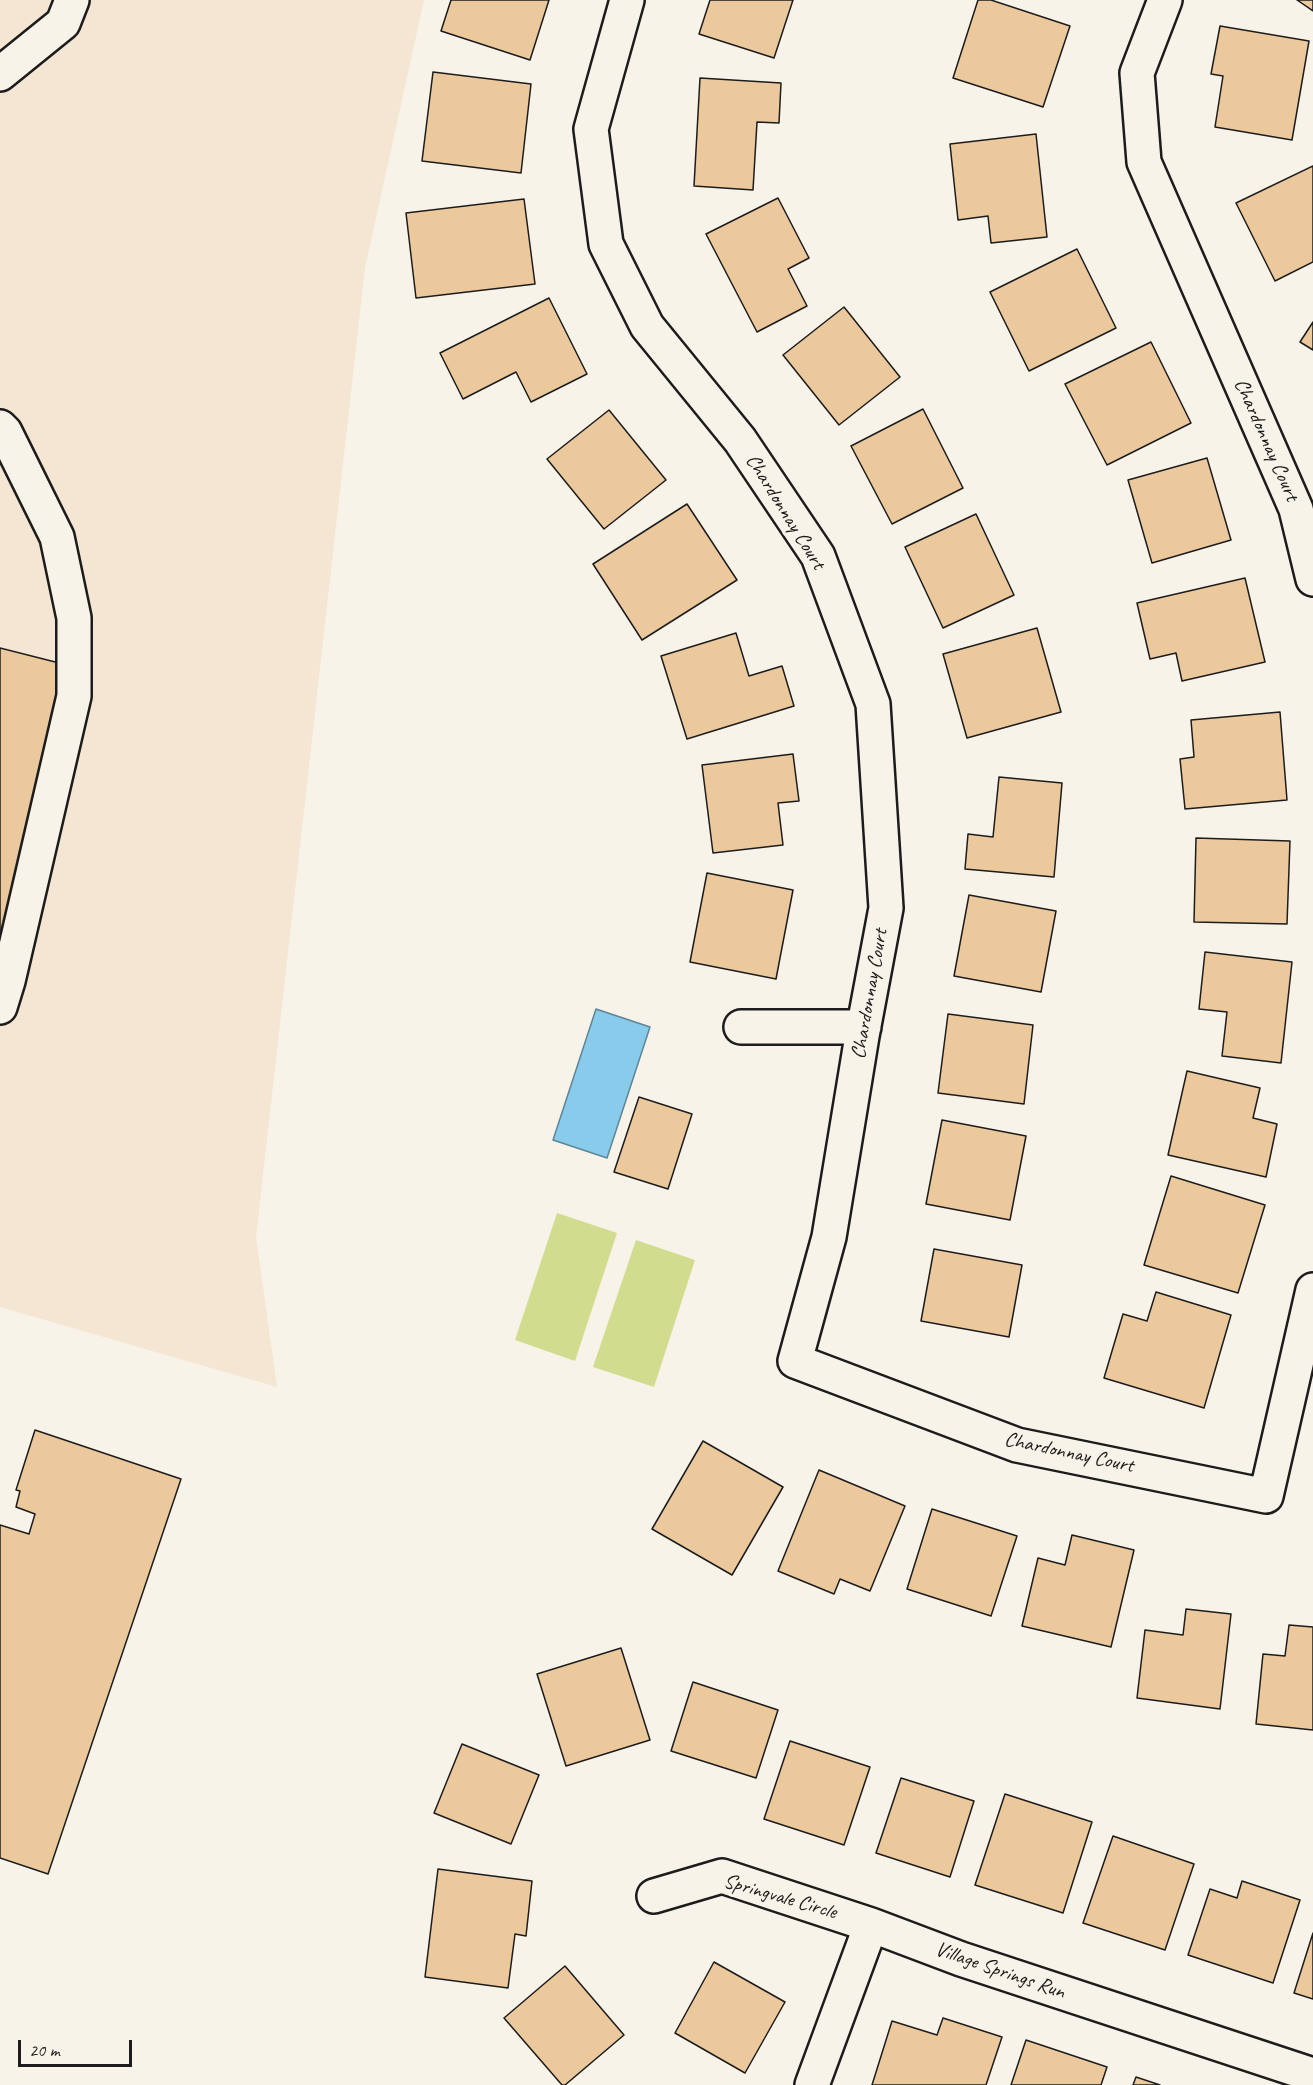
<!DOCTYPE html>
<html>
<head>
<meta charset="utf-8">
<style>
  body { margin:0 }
  #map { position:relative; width:1313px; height:2085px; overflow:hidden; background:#f7f3e8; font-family:Caveat,sans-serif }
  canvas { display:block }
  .scale { position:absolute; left:18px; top:2040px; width:114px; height:27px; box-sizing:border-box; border:3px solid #1c1c1c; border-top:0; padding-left:8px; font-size:18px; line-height:21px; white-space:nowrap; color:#1c1c1c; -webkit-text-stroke:4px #f7f3e8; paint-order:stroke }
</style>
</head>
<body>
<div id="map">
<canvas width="1313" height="2085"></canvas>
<div class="scale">20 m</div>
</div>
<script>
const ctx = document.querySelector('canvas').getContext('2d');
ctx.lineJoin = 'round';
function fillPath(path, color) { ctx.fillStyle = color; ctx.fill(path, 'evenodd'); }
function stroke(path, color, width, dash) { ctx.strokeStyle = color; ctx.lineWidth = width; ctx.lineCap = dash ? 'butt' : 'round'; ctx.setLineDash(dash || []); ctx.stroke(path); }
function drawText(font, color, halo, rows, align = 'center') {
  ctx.font = font + ' Caveat,sans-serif'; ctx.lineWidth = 6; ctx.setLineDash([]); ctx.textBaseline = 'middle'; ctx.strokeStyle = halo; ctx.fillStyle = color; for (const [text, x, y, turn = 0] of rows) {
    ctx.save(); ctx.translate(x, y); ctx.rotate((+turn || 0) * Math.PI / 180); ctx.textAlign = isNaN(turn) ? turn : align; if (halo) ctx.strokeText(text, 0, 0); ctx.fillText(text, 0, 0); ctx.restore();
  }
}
const built = new Path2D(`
  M 0,0 L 424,0 L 365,268 L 256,1237 L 277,1387 L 0,1307 Z`);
const green = new Path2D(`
  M 557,1213 L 617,1233 L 575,1361 L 515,1340 Z
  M 636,1240 L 695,1260 L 654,1387 L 593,1367 Z`);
const water = new Path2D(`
  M 596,1009 L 650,1027 L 607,1158 L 553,1140 Z`);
const building = new Path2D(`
  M 451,0 L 549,0 L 530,60 L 441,31 Z
  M 710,0 L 793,0 L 774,58 L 699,34 Z
  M 978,0 L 991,0 L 1070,26 L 1043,107 L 953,78 Z
  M 1297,0 L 1313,0 L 1313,11 Z
  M 1220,26 L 1309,41 L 1292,140 L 1215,127 L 1223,76 L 1211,74 Z
  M 433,72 L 531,84 L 521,173 L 422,161 Z
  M 700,78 L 781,83 L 779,123 L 757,122 L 753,190 L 694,186 Z
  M 1036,134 L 1047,237 L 991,243 L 988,216 L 958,220 L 950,144 Z
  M 1313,166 L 1313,262 L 1275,281 L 1236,203 Z
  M 778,198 L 809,258 L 788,269 L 807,306 L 757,332 L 706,234 Z
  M 524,199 L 535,284 L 416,298 L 406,213 Z
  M 1077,249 L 1116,328 L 1029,371 L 990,292 Z
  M 549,298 L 587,374 L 531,402 L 516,372 L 463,399 L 440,353 Z
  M 844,307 L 900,377 L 839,425 L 783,355 Z
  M 1313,322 L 1313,350 L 1300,342 Z
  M 1151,342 L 1191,423 L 1107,465 L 1065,384 Z
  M 923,409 L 963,488 L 892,524 L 851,446 Z
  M 609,410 L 666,480 L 604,529 L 547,459 Z
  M 1207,458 L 1231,540 L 1152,563 L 1128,480 Z
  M 687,504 L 737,580 L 642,640 L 593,564 Z
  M 976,514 L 1014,595 L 943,628 L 905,547 Z
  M 1245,578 L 1265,662 L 1182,681 L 1176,653 L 1150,659 L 1137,603 Z
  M 1037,628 L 1061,712 L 967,738 L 943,654 Z
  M 736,633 L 749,676 L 782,666 L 794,706 L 687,739 L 661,656 Z
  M 0,648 L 71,666 L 0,942 Z
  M 1280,712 L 1287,800 L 1185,809 L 1180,759 L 1194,757 L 1191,720 Z
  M 793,754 L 799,801 L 778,803 L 783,845 L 713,853 L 702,765 Z
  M 999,777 L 1062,783 L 1054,877 L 965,869 L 968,834 L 993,837 Z
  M 1196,838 L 1290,841 L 1287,924 L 1194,922 Z
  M 707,873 L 793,890 L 776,979 L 690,962 Z
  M 969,895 L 1056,911 L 1041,992 L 954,976 Z
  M 1205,952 L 1292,962 L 1281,1063 L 1222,1056 L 1227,1012 L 1199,1009 Z
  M 948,1014 L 1033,1025 L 1024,1104 L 938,1093 Z
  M 1187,1071 L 1260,1088 L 1253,1118 L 1277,1124 L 1266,1177 L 1168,1155 Z
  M 639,1097 L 692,1114 L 668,1189 L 614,1172 Z
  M 942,1120 L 1026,1136 L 1010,1220 L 926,1204 Z
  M 1171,1176 L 1265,1205 L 1238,1293 L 1144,1265 Z
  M 934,1249 L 1022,1265 L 1009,1337 L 921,1321 Z
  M 1156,1292 L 1231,1315 L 1204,1408 L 1104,1378 L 1123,1314 L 1147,1321 Z
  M 35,1430 L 181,1479 L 48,1874 L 0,1858 L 0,1525 L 29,1534 L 35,1514 L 16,1507 L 20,1491 L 16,1490 Z
  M 703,1441 L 783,1487 L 732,1575 L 652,1529 Z
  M 819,1470 L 905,1506 L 870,1591 L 840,1579 L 834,1594 L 778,1571 Z
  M 932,1509 L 1017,1536 L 991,1616 L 907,1589 Z
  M 1072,1535 L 1134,1550 L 1111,1647 L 1022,1626 L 1038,1558 L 1065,1565 Z
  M 1186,1609 L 1231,1614 L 1220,1709 L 1137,1698 L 1145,1630 L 1183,1635 Z
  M 1289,1625 L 1313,1627 L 1313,1730 L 1256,1724 L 1263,1654 L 1285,1656 Z
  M 621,1648 L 650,1740 L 566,1766 L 537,1674 Z
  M 693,1682 L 778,1710 L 756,1778 L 671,1751 Z
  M 790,1741 L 870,1767 L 844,1845 L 764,1819 Z
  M 462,1744 L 539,1775 L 511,1844 L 434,1813 Z
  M 901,1778 L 974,1801 L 950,1877 L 876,1853 Z
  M 1005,1794 L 1092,1822 L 1063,1913 L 975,1885 Z
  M 1113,1836 L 1194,1864 L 1165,1950 L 1083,1923 Z
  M 438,1869 L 532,1881 L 526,1936 L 515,1934 L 508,1988 L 425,1977 Z
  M 1242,1881 L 1300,1900 L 1273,1983 L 1188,1955 L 1210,1889 L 1237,1898 Z
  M 1313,1933 L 1313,1999 L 1294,1993 Z
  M 714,1962 L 785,2002 L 745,2073 L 675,2033 Z
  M 565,1966 L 624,2035 L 565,2085 L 562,2085 L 504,2018 Z
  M 943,2018 L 1002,2037 L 986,2085 L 872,2085 L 892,2021 L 937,2035 Z
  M 1026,2040 L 1107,2067 L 1101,2085 L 1011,2085 Z
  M 1136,2077 L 1160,2085 L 1133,2085 Z`);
const minor = new Path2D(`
  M 627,0 L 591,129 L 606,244 L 647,326 L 740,440 L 818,556 L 873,704 L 886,908 L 862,1036 L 829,1237 L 795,1361 L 1017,1445 L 1266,1496 L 1313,1290
  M 1165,0 L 1137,73 L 1144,162 L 1296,509 L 1313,579
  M 0,74 L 63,23 L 72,0
  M 0,427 L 5,432 L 57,537 L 74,618 L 74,696 L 8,981 L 0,1007
  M 741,1027 L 864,1027
  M 654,1896 L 722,1876 L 871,1925 L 961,1959 L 1313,2075
  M 812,2085 L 871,1925`);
const streetNames = [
  ["Chardonnay Court",1266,440,66],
  ["Chardonnay Court",785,512,58],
  ["Chardonnay Court",870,994,-80],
  ["Chardonnay Court",1069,1453,12],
  ["Springvale Circle",780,1897,16],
  ["Village Springs Run",1000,1971,19]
];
fillPath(built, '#f4e6d2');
fillPath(green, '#d1dc8f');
fillPath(water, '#88cbea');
stroke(water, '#5d8598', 1.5);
fillPath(building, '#ecc89d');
stroke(building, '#1c1c1c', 1.5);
stroke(minor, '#1c1c1c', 38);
stroke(minor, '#f7f3e8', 33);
drawText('21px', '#1c1c1c', '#f7f3e8', streetNames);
</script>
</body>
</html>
